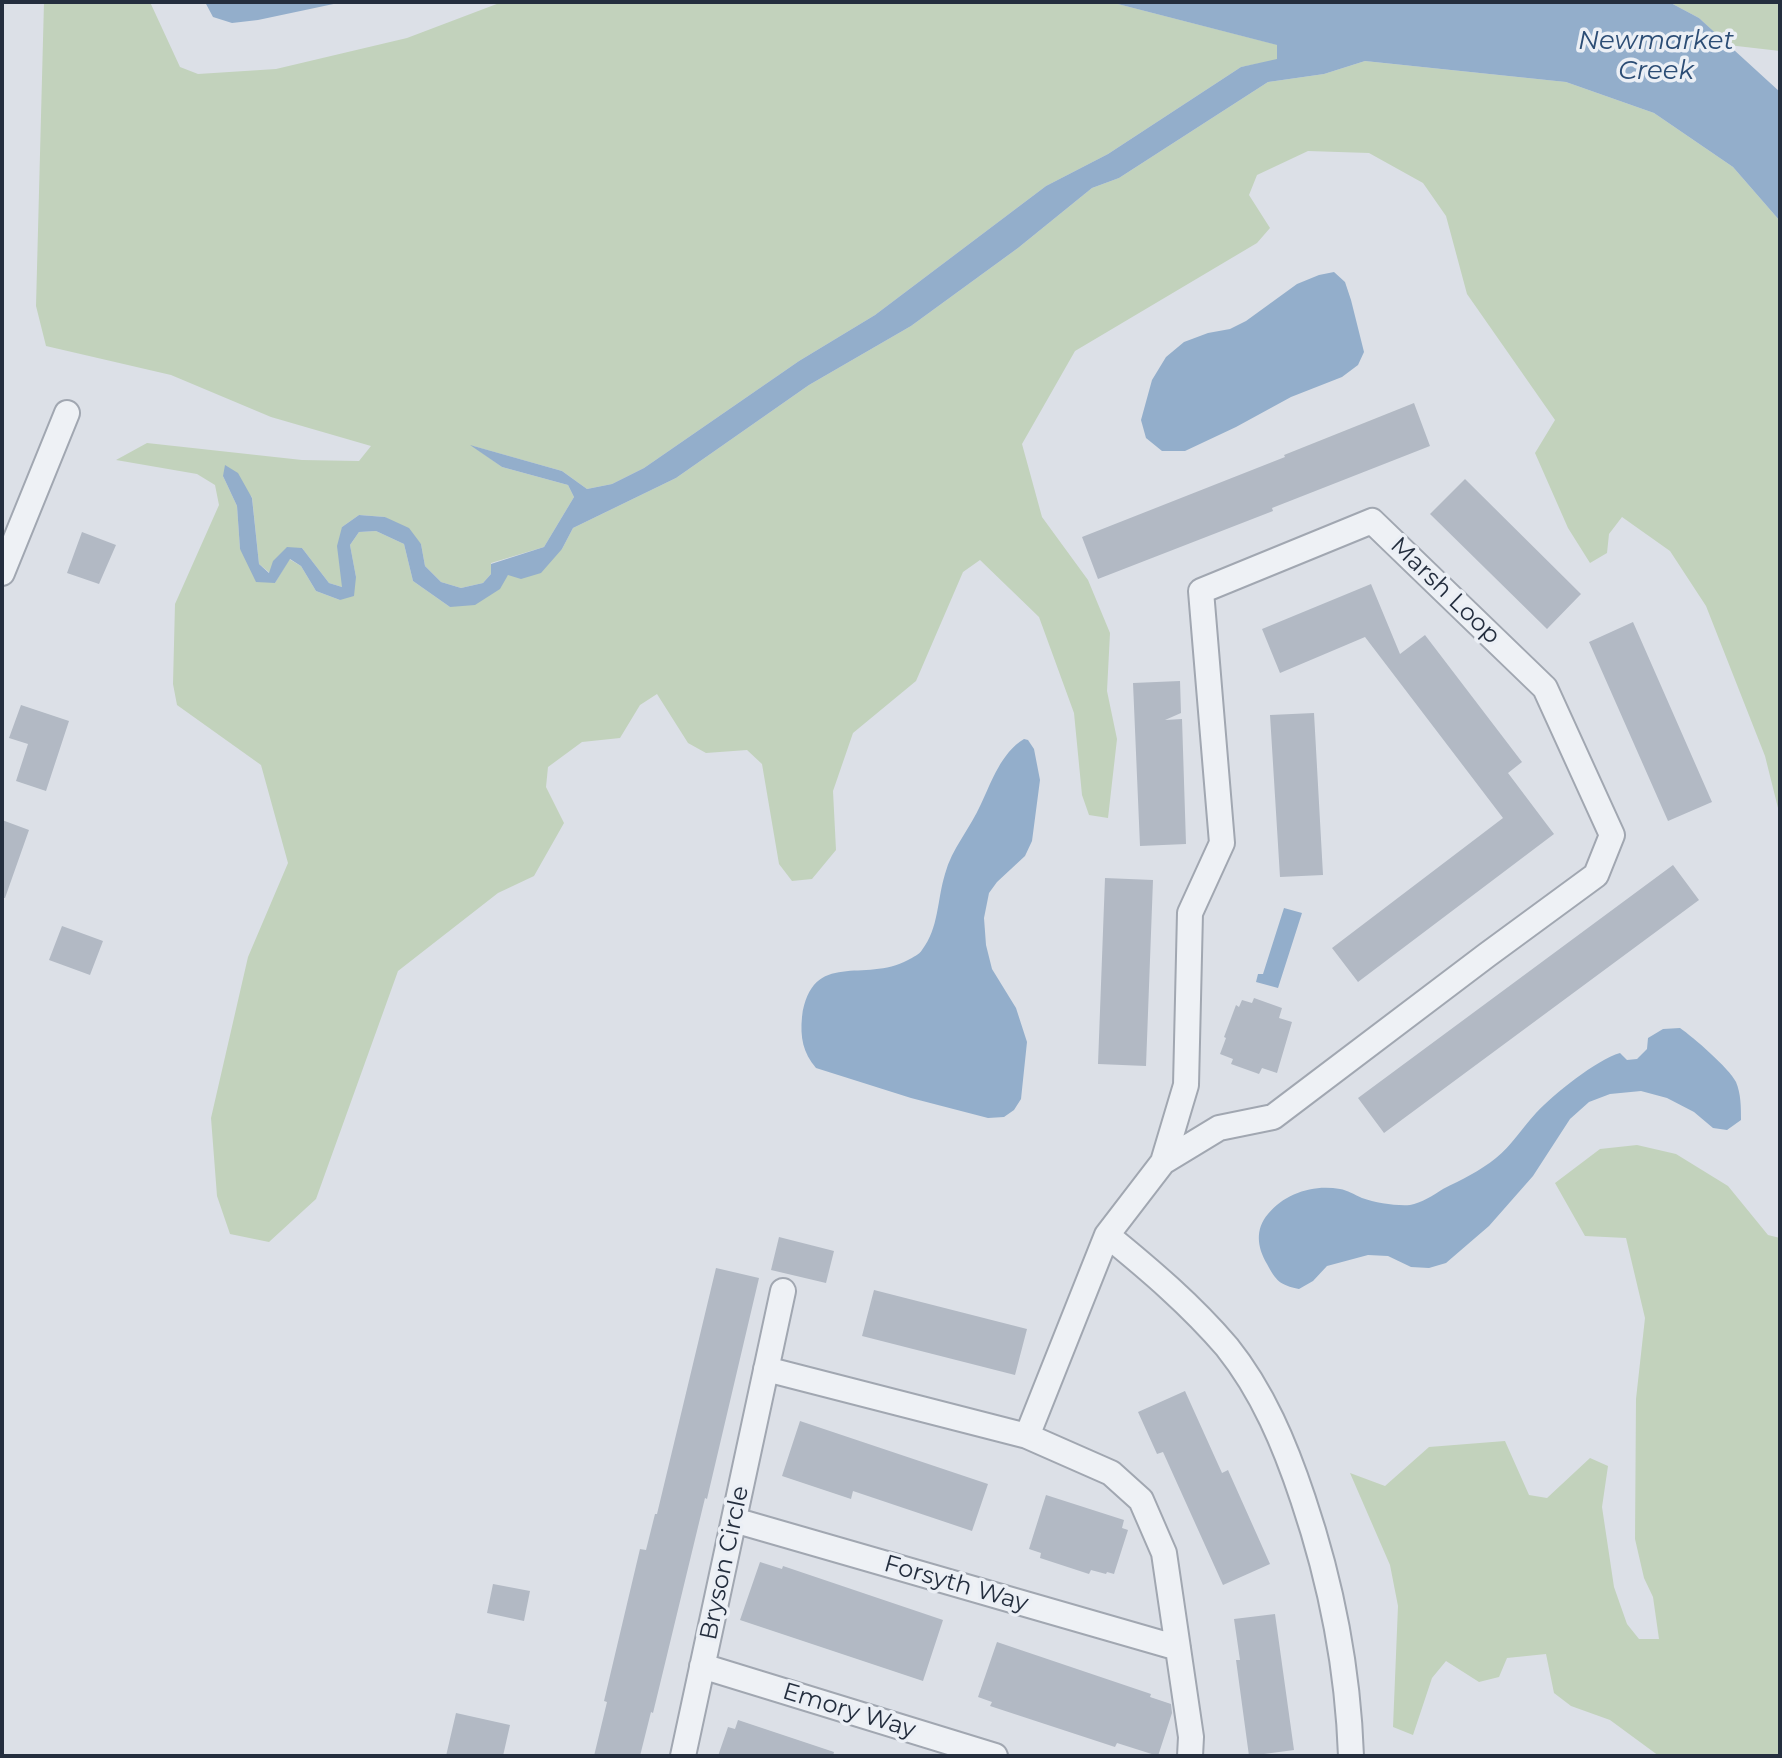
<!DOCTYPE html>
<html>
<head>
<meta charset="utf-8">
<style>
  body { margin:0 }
  #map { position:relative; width:1782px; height:1758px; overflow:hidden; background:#dce0e7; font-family:Montserrat,sans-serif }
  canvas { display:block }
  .frame { position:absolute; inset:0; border:4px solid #242e3e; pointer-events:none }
</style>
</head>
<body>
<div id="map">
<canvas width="1782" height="1758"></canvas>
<div class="frame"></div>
</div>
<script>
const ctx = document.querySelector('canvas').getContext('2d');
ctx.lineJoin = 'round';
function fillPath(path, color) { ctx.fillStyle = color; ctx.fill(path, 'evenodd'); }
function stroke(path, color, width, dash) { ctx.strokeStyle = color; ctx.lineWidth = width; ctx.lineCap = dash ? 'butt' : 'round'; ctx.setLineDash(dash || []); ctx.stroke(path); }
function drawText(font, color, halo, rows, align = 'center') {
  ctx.font = font + ' Montserrat,sans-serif'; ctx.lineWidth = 7; ctx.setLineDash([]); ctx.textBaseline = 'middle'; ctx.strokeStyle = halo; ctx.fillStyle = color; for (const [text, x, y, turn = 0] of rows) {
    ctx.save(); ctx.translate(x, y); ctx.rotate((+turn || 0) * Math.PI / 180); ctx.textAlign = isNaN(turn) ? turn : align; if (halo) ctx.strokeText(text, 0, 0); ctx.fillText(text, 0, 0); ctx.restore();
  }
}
const green = new Path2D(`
  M 44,2 L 150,2 L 180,67 L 198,74 L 276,69 L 407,38 L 502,2 L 1110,2 L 1278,45 L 1277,60 L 1241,67 L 1108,154 L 1046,186 L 875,315 L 799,361 L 644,468 L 612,484 L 587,489 L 562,471 L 473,446 L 502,467 L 568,485 L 574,497 L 544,547 L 491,563 L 491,574 L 483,583 L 461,588 L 441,582 L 425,566 L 421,544 L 385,517 L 359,515 L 342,527 L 342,587 L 329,583 L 302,548 L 270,573 L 259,564 L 252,497 L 223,476 L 237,506 L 240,549 L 275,583 L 289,559 L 301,566 L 316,591 L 340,600 L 356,577 L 350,545 L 359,532 L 376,531 L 404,544 L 413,581 L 450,607 L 508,575 L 562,549 L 573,528 L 676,478 L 809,385 L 911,326 L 1018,248 L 1092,188 L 1119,178 L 1268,82 L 1324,74 L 1365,61 L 1566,82 L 1654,113 L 1733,167 L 1780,221 L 1780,816 L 1765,756 L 1706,606 L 1670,551 L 1622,517 L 1609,534 L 1607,553 L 1590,563 L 1568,528 L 1535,453 L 1555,420 L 1467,294 L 1446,216 L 1423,183 L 1369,153 L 1308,151 L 1257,175 L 1249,195 L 1270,228 L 1257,243 L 1075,351 L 1022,444 L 1042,517 L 1088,580 L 1110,633 L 1107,691 L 1117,739 L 1108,818 L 1089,815 L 1082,795 L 1074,713 L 1039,617 L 980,560 L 963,572 L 916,681 L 853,733 L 833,791 L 836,850 L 812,879 L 792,881 L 779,864 L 762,764 L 747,750 L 706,753 L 688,743 L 657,694 L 640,705 L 620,738 L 582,742 L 548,767 L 546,787 L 564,823 L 534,876 L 498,893 L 398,971 L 316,1199 L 269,1242 L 230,1234 L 217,1196 L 211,1118 L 248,957 L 288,863 L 261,765 L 177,705 L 173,684 L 175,604 L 219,505 L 215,485 L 197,474 L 116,460 L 147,443 L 302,460 L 359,461 L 371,446 L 271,417 L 171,375 L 46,346 L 36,306 Z
  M 1669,2 L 1780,2 L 1780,51 L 1728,45 L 1699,18 Z
  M 1637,1145 L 1676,1154 L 1728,1186 L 1768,1235 L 1780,1238 L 1780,1756 L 1659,1756 L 1610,1720 L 1571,1706 L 1554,1693 L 1546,1654 L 1507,1658 L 1499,1677 L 1479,1682 L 1446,1661 L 1432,1678 L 1413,1735 L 1393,1727 L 1398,1606 L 1390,1565 L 1350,1473 L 1385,1486 L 1429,1447 L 1505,1441 L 1529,1495 L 1547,1498 L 1590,1458 L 1608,1466 L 1602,1507 L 1614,1587 L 1627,1624 L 1639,1639 L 1659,1639 L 1653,1597 L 1644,1578 L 1635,1539 L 1636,1399 L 1645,1318 L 1626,1238 L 1585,1236 L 1555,1183 L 1600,1149 Z`);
const water = new Path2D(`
  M 205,2 L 343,2 L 258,20 L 232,23 L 213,17 Z
  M 1110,2 L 1669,2 L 1699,18 L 1780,92 L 1780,221 L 1733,167 L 1654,113 L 1566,82 L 1365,61 L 1324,74 L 1268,82 L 1119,178 L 1092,188 L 1018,248 L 911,326 L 809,385 L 676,478 L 573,528 L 562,549 L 541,573 L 521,579 L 508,575 L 500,589 L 475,605 L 450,607 L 413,581 L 404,544 L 376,531 L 359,532 L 350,545 L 356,577 L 354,596 L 340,600 L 316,591 L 301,566 L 290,559 L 275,583 L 256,582 L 240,549 L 237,506 L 223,476 L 225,465 L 238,473 L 252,498 L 259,564 L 269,573 L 273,561 L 287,547 L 302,548 L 329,583 L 342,587 L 337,546 L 342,527 L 359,515 L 385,517 L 409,528 L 421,544 L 425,566 L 441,582 L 461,588 L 483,583 L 491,574 L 491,564 L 544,547 L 574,497 L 568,485 L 502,467 L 470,445 L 562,471 L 587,489 L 612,484 L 644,468 L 799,361 L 875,315 L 1046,186 L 1108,154 L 1241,67 L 1277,59 L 1277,45 Z
  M 1334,272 L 1345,282 L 1351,300 L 1364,352 L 1358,365 L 1342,377 L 1291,397 L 1236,427 L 1185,451 L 1162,451 L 1146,438 L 1141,420 L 1152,380 L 1166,357 L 1184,342 L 1208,333 L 1230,329 L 1246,321 L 1297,284 L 1319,275 Z
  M 1024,739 L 1028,740 L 1034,749 L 1040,780 L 1032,841 L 1025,856 L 997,882 L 989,893 L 984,918 L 986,945 L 992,969 L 1016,1008 L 1027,1042 L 1021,1099 L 1014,1110 L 1004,1117 L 988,1118 L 911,1098 L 816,1068 C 803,1053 800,1037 802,1017 C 812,948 865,984 908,960 C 913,957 919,955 922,950 C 939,928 937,900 945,874 C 952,848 970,829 981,804 C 992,781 1001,753 1024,739 Z
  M 1284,908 L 1302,913 L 1278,988 L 1256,982 L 1258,974 L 1263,974 Z
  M 1680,1028 C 1693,1037 1729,1068 1736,1082 C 1741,1094 1741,1107 1741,1120 L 1727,1130 L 1713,1128 L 1694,1112 L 1667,1098 L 1641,1091 L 1610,1094 L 1589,1102 L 1570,1119 L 1533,1176 L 1489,1226 L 1446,1263 L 1429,1268 L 1411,1267 L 1388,1256 L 1368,1255 L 1327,1266 L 1313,1281 L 1299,1289 C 1280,1285 1276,1281 1267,1264 C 1257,1247 1255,1229 1268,1214 C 1285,1193 1314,1184 1340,1189 C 1347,1190 1355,1195 1362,1198 C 1376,1203 1396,1206 1410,1205 C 1421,1203 1434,1195 1443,1189 C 1461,1180 1480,1171 1496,1158 C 1511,1146 1523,1127 1536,1113 C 1554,1094 1596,1060 1620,1053 L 1627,1060 L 1637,1059 L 1647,1049 L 1648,1038 L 1663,1029 Z`);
const building = new Path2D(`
  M 1414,403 L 1430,446 L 1272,508 L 1273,511 L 1098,579 L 1082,537 L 1285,457 L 1284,455 Z
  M 1465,479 L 1581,594 L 1547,629 L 1430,514 Z
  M 82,532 L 116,545 L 99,584 L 67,573 Z
  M 1371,584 L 1400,654 L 1425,635 L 1522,762 L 1508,773 L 1554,834 L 1358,982 L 1332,948 L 1503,818 L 1365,637 L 1280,673 L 1262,629 Z
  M 1633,622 L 1712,802 L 1668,821 L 1589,642 Z
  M 1180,681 L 1181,713 L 1165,720 L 1182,719 L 1186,844 L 1140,846 L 1133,683 Z
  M 21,705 L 69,721 L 46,791 L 16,781 L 28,744 L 9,738 Z
  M 1314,713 L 1323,875 L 1280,877 L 1270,715 Z
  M 2,820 L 29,830 L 5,898 L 2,898 Z
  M 1673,865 L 1699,900 L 1384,1133 L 1358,1098 Z
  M 1105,878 L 1153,880 L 1146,1066 L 1098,1064 Z
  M 62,926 L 103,941 L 90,975 L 49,960 Z
  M 1254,998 L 1282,1008 L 1279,1018 L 1292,1022 L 1277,1073 L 1262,1068 L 1259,1074 L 1231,1064 L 1233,1059 L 1220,1054 L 1226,1038 L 1224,1037 L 1236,1005 L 1239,1007 L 1242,1000 L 1252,1003 Z
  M 779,1237 L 834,1251 L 826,1283 L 771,1270 Z
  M 716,1268 L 759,1278 L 707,1499 L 705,1498 L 653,1713 L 651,1712 L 640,1756 L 594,1756 L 607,1702 L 604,1701 L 640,1549 L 646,1550 L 655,1514 L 657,1514 Z
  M 874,1290 L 1027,1329 L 1015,1375 L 862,1336 Z
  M 1185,1391 L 1222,1473 L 1228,1470 L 1270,1564 L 1223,1585 L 1163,1452 L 1157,1454 L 1138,1412 Z
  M 800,1421 L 988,1484 L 972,1531 L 853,1491 L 851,1499 L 782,1476 Z
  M 1046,1495 L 1124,1520 L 1122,1528 L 1128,1530 L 1114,1574 L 1107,1572 L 1106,1574 L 1091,1570 L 1089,1574 L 1040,1558 L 1041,1553 L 1029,1549 Z
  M 760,1562 L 782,1569 L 783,1566 L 943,1620 L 923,1681 L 740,1620 Z
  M 493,1584 L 530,1591 L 524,1621 L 487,1613 Z
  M 1275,1614 L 1294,1750 L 1249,1756 L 1236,1660 L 1240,1660 L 1234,1619 Z
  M 997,1642 L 1151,1694 L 1150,1697 L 1171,1704 L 1172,1713 L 1158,1756 L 1117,1743 L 1115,1747 L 990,1706 L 992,1702 L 978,1697 Z
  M 456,1713 L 510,1725 L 503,1756 L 446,1756 Z
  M 738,1720 L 834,1752 L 833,1756 L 718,1756 L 728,1727 L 735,1729 Z`);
const street = new Path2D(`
  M 1372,521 L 1545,688 L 1612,835 L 1596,875 L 1487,955 L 1273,1117 L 1219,1128 L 1163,1162 L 1186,1085 L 1190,913 L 1222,843 L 1201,591 Z
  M 2,573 L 67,413
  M 1107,1235 C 1150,1270 1191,1305 1227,1347 C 1263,1392 1285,1445 1303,1499 C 1331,1582 1348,1669 1351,1756
  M 766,1369 L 1027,1436 L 1111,1473 L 1141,1500 L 1164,1553 L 1191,1737 L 1190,1756
  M 1027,1436 L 1107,1235 L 1163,1162
  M 734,1520 L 1178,1648
  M 702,1666 L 995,1756
  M 683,1756 L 783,1291`);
const streetNames = [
  ["Marsh Loop",1445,591,44],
  ["Bryson Circle",725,1563,-78],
  ["Forsyth Way",956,1584,16],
  ["Emory Way",849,1711,17]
];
const waterNames = [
  ["Newmarket",1656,41],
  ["Creek",1656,71]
];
fillPath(green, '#c2d2bc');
fillPath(water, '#93aecb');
fillPath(building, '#b2b9c4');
stroke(street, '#a1a7b1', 28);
stroke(street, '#eef1f5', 24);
drawText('24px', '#242e3e', '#ebeff5', streetNames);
drawText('italic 26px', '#2c4d75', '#ebeff5', waterNames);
</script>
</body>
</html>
